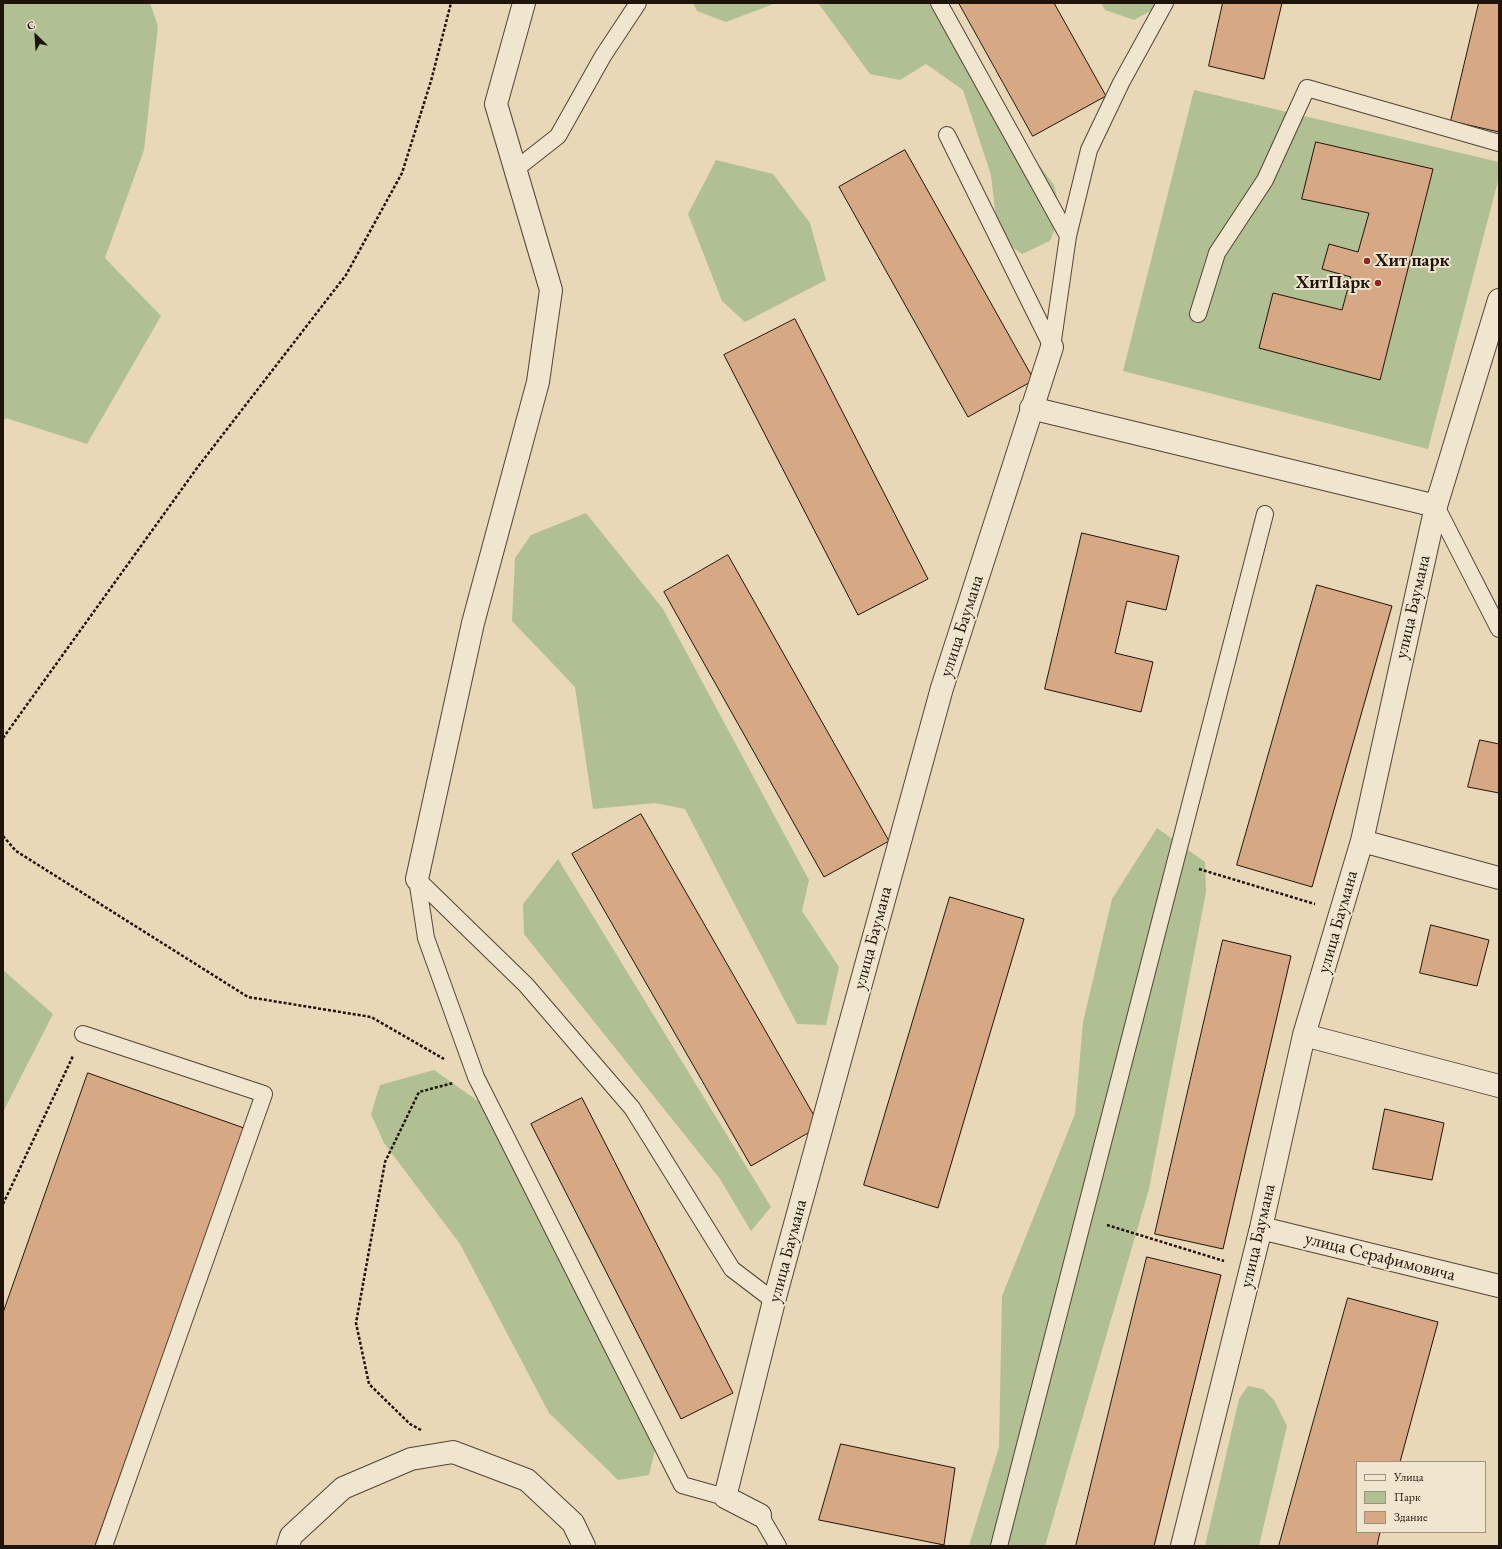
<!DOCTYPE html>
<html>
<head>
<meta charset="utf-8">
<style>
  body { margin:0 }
  #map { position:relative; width:1502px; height:1549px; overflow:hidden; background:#e8d8b7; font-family:"EB Garamond",serif }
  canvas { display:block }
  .frame { position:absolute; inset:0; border:4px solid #201309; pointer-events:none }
  .legend { position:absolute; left:1356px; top:1461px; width:130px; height:72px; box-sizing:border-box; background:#f0e6d0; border:1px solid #9d9280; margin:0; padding:5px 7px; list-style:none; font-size:12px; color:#201309 }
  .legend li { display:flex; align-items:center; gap:8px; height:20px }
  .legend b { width:20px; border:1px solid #9d9280 }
  .north { position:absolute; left:16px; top:16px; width:40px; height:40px; -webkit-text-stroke:3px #f0e6d0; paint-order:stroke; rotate:335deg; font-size:11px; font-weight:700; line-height:16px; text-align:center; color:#201309 }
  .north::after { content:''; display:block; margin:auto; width:14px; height:18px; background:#201309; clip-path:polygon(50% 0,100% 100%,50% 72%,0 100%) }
</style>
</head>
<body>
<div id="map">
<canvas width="1502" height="1549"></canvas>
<div class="frame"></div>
<ul class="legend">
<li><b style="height:5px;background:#f0e6d0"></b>Улица</li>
<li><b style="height:11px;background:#b0c093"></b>Парк</li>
<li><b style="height:11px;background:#d6a883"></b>Здание</li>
</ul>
<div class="north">С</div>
</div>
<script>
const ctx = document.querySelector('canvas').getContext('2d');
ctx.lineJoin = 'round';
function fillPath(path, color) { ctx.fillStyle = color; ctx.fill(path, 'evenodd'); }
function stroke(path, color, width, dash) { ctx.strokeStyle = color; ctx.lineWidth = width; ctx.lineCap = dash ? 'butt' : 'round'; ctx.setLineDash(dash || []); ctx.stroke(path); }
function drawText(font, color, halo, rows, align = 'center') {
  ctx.font = font + ' "EB Garamond",serif'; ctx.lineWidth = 4; ctx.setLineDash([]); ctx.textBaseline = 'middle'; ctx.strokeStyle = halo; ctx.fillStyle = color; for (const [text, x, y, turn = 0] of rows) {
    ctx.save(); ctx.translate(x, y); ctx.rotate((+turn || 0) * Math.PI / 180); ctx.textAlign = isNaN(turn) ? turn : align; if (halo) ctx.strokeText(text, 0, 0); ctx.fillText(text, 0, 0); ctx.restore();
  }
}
const green = new Path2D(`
  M 3,3 L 150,3 L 158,26 L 144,150 L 105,258 L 161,316 L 87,444 L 6,418 L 3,421 Z
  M 693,3 L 776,3 L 726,22 L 697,11 Z
  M 818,3 L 937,3 L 982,89 L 1054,185 L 1061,213 L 1050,241 L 1022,254 L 998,237 L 991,175 L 963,90 L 926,64 L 900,80 L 870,74 Z
  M 1101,3 L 1165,3 L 1134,20 L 1105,10 Z
  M 1194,90 L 1499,162 L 1499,177 L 1428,449 L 1123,371 Z
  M 716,160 L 773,174 L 810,223 L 826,280 L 745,322 L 722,301 L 688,214 Z
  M 586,513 L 663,609 L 809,880 L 802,911 L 839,967 L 826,1025 L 797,1024 L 685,809 L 655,803 L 593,809 L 575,687 L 512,621 L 515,558 L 531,535 Z
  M 1157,828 L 1205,862 L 1206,892 L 1149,1189 L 1045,1546 L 969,1546 L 999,1447 L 1002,1296 L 1075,1114 L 1083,1022 L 1112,899 Z
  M 558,859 L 771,1207 L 751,1231 L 720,1179 L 524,934 L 523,904 Z
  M 3,970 L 53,1014 L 3,1112 Z
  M 434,1070 L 485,1106 L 655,1450 L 649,1475 L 618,1480 L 549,1413 L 460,1244 L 384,1143 L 371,1114 L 380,1085 Z
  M 1248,1386 L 1263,1389 L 1274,1400 L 1287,1426 L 1259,1546 L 1205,1546 L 1239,1399 Z`);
const building = new Path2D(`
  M 959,3 L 1054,3 L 1106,96 L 1033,136 Z
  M 1223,3 L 1282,3 L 1264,79 L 1209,66 Z
  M 1479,3 L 1499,3 L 1499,132 L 1451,121 Z
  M 1316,142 L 1433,169 L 1380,380 L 1259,348 L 1273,293 L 1342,310 L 1351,277 L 1322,269 L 1329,244 L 1358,252 L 1369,213 L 1302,199 Z
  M 905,150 L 1034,380 L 968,417 L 839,187 Z
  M 795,319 L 928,579 L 858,615 L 724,355 Z
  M 1082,533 L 1179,556 L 1166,610 L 1127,601 L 1115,653 L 1153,662 L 1141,712 L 1045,689 Z
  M 728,555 L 889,841 L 824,877 L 664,592 Z
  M 1317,585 L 1392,606 L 1312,887 L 1237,865 Z
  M 1480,740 L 1499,744 L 1499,793 L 1468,787 Z
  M 641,814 L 820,1126 L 751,1166 L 572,854 Z
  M 950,897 L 1024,919 L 938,1208 L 864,1185 Z
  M 1431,925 L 1489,940 L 1477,986 L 1420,973 Z
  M 1223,940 L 1291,956 L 1223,1249 L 1155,1234 Z
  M 88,1073 L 244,1128 L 95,1546 L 3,1546 L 3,1313 Z
  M 582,1098 L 733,1393 L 681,1419 L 531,1124 Z
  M 1385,1109 L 1444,1123 L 1432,1180 L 1373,1169 Z
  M 1147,1257 L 1221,1275 L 1154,1546 L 1076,1546 Z
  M 1348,1298 L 1438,1322 L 1400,1462 L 1357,1462 L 1357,1532 L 1380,1532 L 1377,1546 L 1279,1546 Z
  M 841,1444 L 955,1468 L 944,1545 L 819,1520 Z`);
const path = new Path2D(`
  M 3,738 L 197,468 L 346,275 L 402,173 L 431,81 L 451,3
  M 3,836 L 16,851 L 248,997 L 371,1017 L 444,1059
  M 1199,869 L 1315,904
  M 3,1204 L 73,1056
  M 1107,1225 L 1224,1261
  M 421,1430 L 410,1424 L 369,1384 L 356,1323 L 385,1162 L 419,1092 L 453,1083`);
const lane = new Path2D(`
  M 939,3 L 1068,236
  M 947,135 L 1052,347
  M 516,169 L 558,136 L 603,56 L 638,3
  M 1198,314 L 1217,253 L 1265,180 L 1307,88 L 1499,143
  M 1052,347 L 1068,236 L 1089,150 L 1121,83 L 1165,3
  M 1436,506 L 1499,629
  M 417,879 L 426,938 L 476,1077 L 682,1485 L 725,1497
  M 417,879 L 526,985 L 632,1108 L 732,1269 L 774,1301
  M 83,1034 L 264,1094 L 104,1546
  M 760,1515 L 778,1546
  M 999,1546 L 1265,514`);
const street = new Path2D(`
  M 1031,408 L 1436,506
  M 1362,841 L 1499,878
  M 417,879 L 473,623 L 538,382 L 551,290 L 496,104 L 524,3
  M 1304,1035 L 1499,1086
  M 1261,1228 L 1499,1286
  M 760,1515 L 725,1497 L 774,1301 L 942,688 L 1052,347
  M 288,1546 L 291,1536 L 343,1488 L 411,1459 L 453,1452 L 527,1480 L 573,1523 L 584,1546
  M 1182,1546 L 1261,1228 L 1304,1035 L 1362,841 L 1436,506 L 1499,300`);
const markers = [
  [1367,261,4,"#8f2418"],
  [1378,283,4,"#8f2418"]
];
const poiNames = [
  ["Хит парк",1375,261],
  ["ХитПарк",1370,283,"right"]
];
const streetNames = [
  ["улица Баумана",1413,607,-77],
  ["улица Баумана",962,626,-72],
  ["улица Баумана",1338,922,-74],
  ["улица Баумана",873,938,-75],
  ["улица Баумана",1258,1236,-77],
  ["улица Баумана",788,1251,-75],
  ["улица Серафимовича",1380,1257,14]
];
fillPath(green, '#b0c093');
fillPath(building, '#d6a883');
stroke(building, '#201309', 1);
stroke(lane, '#524434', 18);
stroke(street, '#524434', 24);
stroke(path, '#201309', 2.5, [3, 2]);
stroke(lane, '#f0e6d0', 16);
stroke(street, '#f0e6d0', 22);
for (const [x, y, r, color] of markers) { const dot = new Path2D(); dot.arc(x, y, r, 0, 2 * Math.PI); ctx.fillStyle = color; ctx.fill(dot); stroke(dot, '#f0e6d0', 1.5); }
drawText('bold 18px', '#201309', '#f0e6d0', poiNames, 'left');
drawText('18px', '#201309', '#f0e6d0', streetNames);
</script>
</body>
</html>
